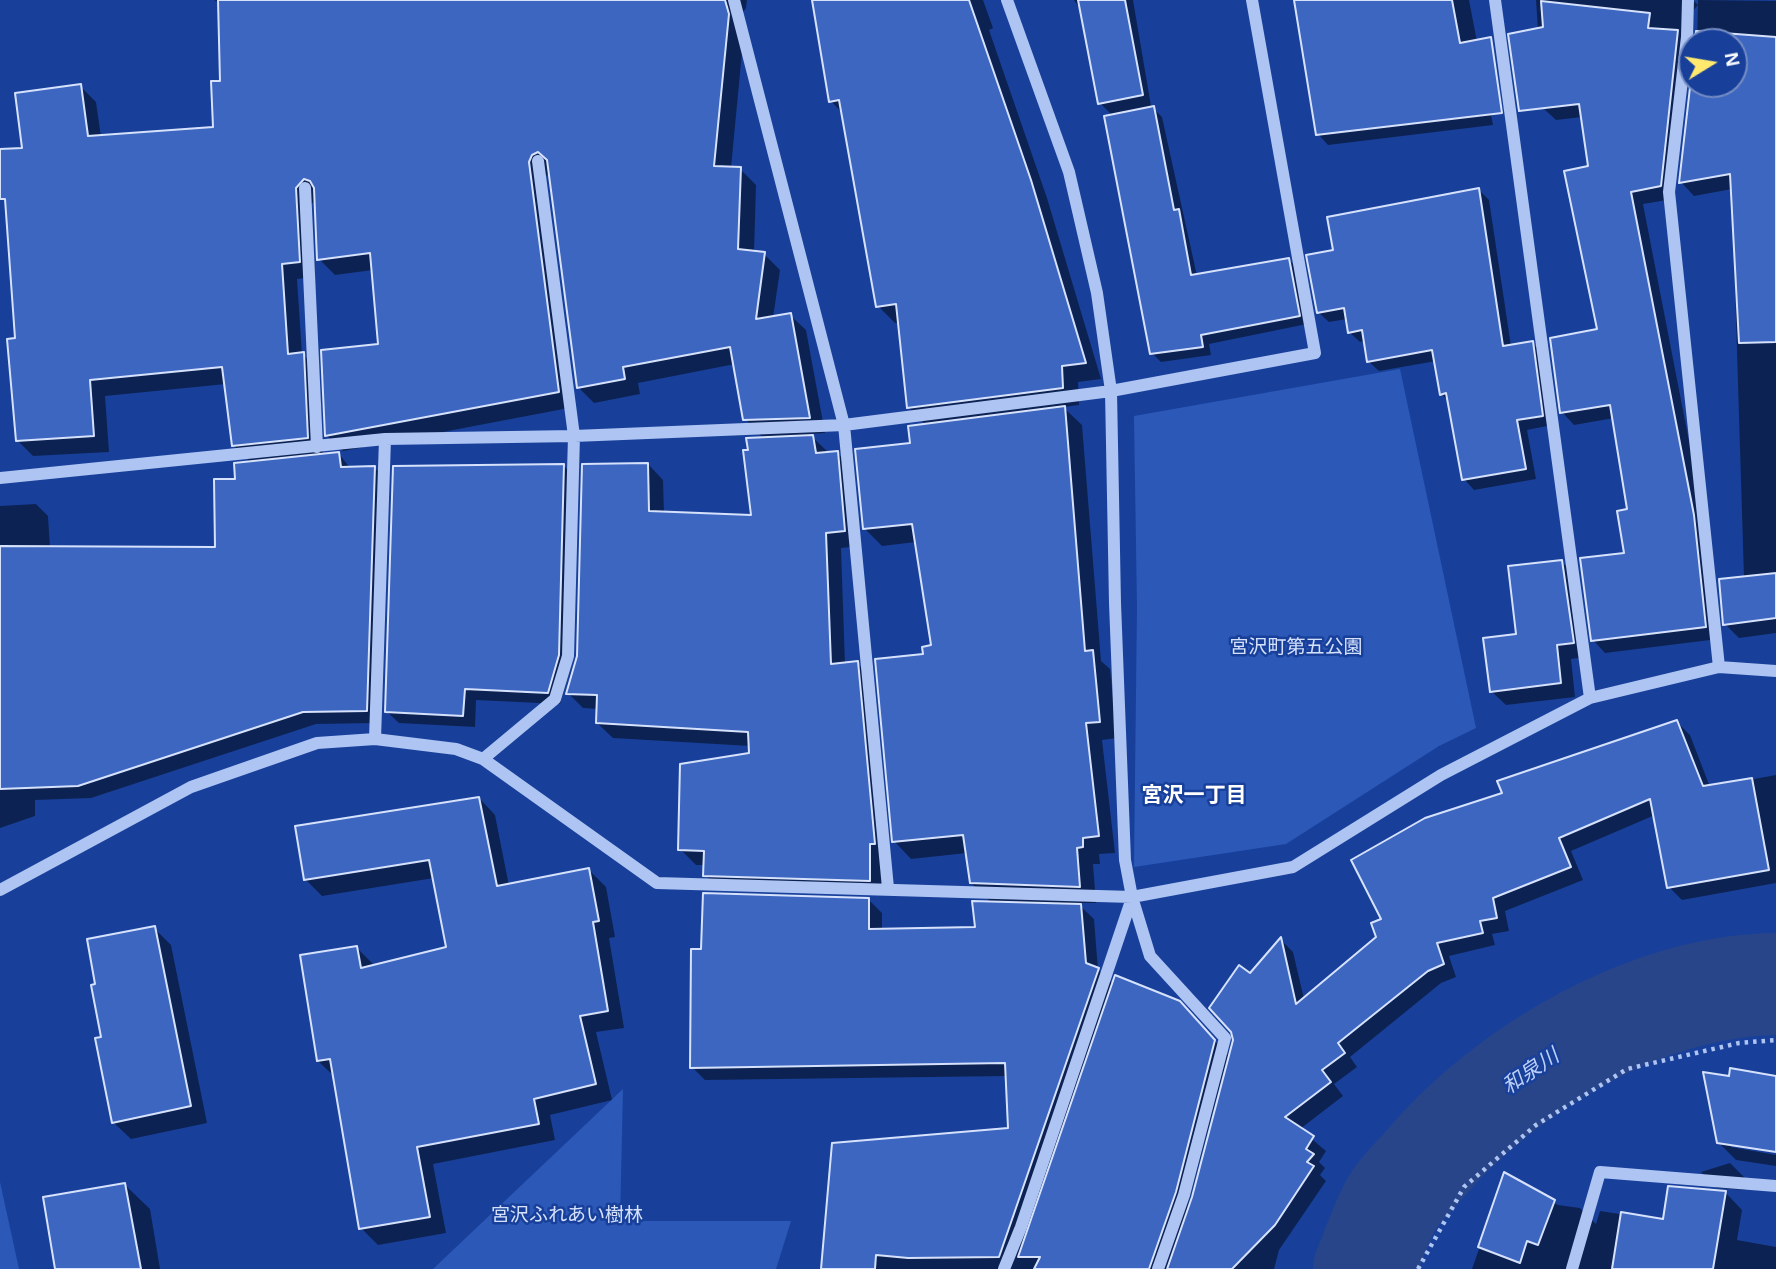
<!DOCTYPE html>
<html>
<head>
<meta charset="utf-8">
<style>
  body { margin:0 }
  #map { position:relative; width:1776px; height:1269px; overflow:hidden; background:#18409b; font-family:Helvetica,sans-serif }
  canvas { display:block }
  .north { position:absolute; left:1678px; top:28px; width:70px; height:70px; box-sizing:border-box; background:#18409b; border:2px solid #748cc3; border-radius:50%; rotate:79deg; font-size:19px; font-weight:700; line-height:28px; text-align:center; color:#fff }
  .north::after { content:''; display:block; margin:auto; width:24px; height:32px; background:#ffe96f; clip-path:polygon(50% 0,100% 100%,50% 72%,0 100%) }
</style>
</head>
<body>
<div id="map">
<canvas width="1776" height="1269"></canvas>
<div class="north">N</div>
</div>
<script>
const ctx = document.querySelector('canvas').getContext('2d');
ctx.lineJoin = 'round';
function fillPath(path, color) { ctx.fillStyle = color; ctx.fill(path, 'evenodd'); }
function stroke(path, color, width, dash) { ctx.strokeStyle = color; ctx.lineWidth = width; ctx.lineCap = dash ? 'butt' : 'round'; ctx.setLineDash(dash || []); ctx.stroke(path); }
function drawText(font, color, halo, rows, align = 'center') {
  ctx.font = font + ' Helvetica,"Noto Sans JP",sans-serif'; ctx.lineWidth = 5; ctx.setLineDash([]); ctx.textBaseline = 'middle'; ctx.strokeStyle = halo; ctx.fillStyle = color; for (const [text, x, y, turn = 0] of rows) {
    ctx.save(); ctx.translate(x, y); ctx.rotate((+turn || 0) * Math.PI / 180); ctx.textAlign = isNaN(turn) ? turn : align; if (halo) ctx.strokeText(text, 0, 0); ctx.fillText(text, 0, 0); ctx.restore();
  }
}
const green = new Path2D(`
  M 1400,369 L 1476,728 L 1439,746 L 1286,844 L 1134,867 L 1137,606 L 1134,416 Z
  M 623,1089 L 620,1221 L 791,1221 L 776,1269 L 433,1269 Z
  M 0,1182 L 19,1269 L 0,1269 Z`);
const shadow = new Path2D(`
  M 214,0 L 747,0 L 746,8 L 741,15 L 744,31 L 731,168 L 740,169 L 756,185 L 754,253 L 764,254 L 780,270 L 773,318 L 790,315 L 806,330 L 825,433 L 809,434 L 828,452 L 837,453 L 853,468 L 860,546 L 841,548 L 845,664 L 857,663 L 872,678 L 885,895 L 721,890 L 705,875 L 705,865 L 696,865 L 680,849 L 751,755 L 750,746 L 613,738 L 597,723 L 598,709 L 583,708 L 568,693 L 648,464 L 663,480 L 664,514 L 753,517 L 750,451 L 764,439 L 745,419 L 735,364 L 638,383 L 640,394 L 594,403 L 578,387 L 550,171 L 544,179 L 574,407 L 343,451 L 327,436 L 380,345 L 373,270 L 335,275 L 319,259 L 316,199 L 311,205 L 315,277 L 297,279 L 302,354 L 319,369 L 323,456 L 339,454 L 351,469 L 375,468 L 387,481 L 379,723 L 316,724 L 91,798 L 35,800 L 35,816 L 0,828 L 0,506 L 36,504 L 48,516 L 50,548 L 217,549 L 237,480 L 251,463 L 233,445 L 226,384 L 105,396 L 109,452 L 33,456 L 17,440 L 17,339 L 8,205 L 2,198 L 0,151 L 24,149 L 80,86 L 96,102 L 101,137 L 215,129 L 221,82 L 220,3 Z
  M 813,0 L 983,0 L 993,28 L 989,30 L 1047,198 L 1101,379 L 1078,382 L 1079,405 L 1063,407 L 1082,425 L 1101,661 L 1110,669 L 1117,738 L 1102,740 L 1115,853 L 1099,854 L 1100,864 L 1093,864 L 1096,903 L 1077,903 L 1094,919 L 1098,970 L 1114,985 L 1193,1017 L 1228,1055 L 1187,1208 L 1190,1209 L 1251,975 L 1281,940 L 1293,952 L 1304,999 L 1378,938 L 1383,920 L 1504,794 L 1677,722 L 1690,735 L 1710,787 L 1776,775 L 1776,883 L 1682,900 L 1669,887 L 1655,815 L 1571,851 L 1583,880 L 1505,911 L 1509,931 L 1492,934 L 1495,945 L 1449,956 L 1456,977 L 1441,983 L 1350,1057 L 1357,1067 L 1334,1084 L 1343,1096 L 1300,1129 L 1326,1151 L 1319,1162 L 1325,1168 L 1320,1175 L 1326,1181 L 1279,1250 L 1274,1269 L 823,1269 L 1010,1130 L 1007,1076 L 705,1080 L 692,1067 L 703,951 L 869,900 L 882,913 L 882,930 L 977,929 L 992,903 L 971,883 L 967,853 L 911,859 L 894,841 L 925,656 L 933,647 L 916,542 L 882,546 L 864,528 L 926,425 L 908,407 L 900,322 L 895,323 L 878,306 L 843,114 L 831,101 ZM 1083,1065 L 1086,1066 L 1024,1248 L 1021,1247 Z
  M 1074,0 L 1133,0 L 1151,106 L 1162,117 L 1197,276 L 1289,260 L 1297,268 L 1307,324 L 1209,344 L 1211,355 L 1161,362 L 1152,353 L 1113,116 L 1100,103 L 1082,12 Z
  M 1294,0 L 1469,0 L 1493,125 L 1328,145 L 1318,134 Z
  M 1536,0 L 1693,0 L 1698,5 L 1698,0 L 1776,1 L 1776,633 L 1739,638 L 1725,624 L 1744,578 L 1732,189 L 1694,196 L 1681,182 L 1692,84 L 1734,84 L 1734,42 L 1697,42 L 1698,5 L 1691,13 L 1673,199 L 1643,204 L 1706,529 L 1718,639 L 1605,653 L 1593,640 L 1626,555 L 1629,510 L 1614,418 L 1574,425 L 1562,412 L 1599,331 L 1590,168 L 1582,117 L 1556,120 L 1543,108 Z
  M 1478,189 L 1489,200 L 1511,346 L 1532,343 L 1542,353 L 1552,425 L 1527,430 L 1536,479 L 1474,490 L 1464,479 L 1450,402 L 1441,394 L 1436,361 L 1379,371 L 1368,361 L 1365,341 L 1360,342 L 1349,332 L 1347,319 L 1329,322 L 1318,312 L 1335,251 Z
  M 564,466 L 576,478 L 571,667 L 560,704 L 476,700 L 475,727 L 399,723 L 386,711 Z
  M 1562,562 L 1576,576 L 1587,657 L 1571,659 L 1575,697 L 1506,705 L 1491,691 Z
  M 479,798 L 495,815 L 509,886 L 589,870 L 606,887 L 615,937 L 609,938 L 624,1028 L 596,1032 L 612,1100 L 550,1115 L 555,1140 L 433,1164 L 446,1233 L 378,1245 L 361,1228 L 335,1077 L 318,1061 L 357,948 L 374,965 L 448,948 L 434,878 L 322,896 L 305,879 Z
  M 154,928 L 171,945 L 207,1123 L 131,1139 L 113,1122 Z
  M 1776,1078 L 1776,1151 L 1731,1144 L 1731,1147 L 1776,1155 L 1776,1166 L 1736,1160 L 1719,1143 Z
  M 1730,1163 L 1747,1180 L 1745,1190 L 1717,1188 L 1701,1172 Z
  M 1505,1174 L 1558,1205 L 1580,1208 L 1596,1224 L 1600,1211 L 1665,1221 L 1725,1192 L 1742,1210 L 1737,1240 L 1776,1247 L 1776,1269 L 1472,1269 Z
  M 125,1185 L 150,1209 L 160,1269 L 57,1269 Z`);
const river = new Path2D(`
  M 1364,1269 C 1373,1248 1380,1225 1391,1205 C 1399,1190 1414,1177 1425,1164 C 1506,1068 1649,985 1776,984`);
const building = new Path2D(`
  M 218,0 L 725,0 L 729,14 L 714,166 L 741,167 L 738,249 L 765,252 L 756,319 L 791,313 L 810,418 L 743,420 L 730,347 L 623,367 L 625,379 L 577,388 L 547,160 L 538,152 L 532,155 L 529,162 L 559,392 L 325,436 L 321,350 L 378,344 L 370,253 L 317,260 L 314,188 L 310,181 L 304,179 L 296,188 L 300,262 L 282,264 L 288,354 L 304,352 L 308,438 L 232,446 L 222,367 L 90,380 L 94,436 L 16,441 L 7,339 L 15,338 L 5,199 L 0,199 L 0,149 L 22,148 L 15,93 L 81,84 L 88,136 L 213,127 L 211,81 L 220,81 Z
  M 812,0 L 969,0 L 1031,180 L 1086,363 L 1062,366 L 1063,388 L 907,408 L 896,304 L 876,307 L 839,100 L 829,102 Z
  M 1078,0 L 1125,0 L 1143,95 L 1098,104 Z
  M 1294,0 L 1452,0 L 1460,43 L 1491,37 L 1502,113 L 1316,135 Z
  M 1541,1 L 1650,13 L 1648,28 L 1678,30 L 1661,186 L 1631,192 L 1694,515 L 1706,627 L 1591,641 L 1580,558 L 1624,553 L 1617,511 L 1627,509 L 1610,405 L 1560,413 L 1550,338 L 1597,329 L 1564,171 L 1588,166 L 1579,104 L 1519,111 L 1508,34 L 1543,27 Z
  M 1696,31 L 1776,37 L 1776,342 L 1739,343 L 1730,174 L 1679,183 L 1692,70 L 1692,84 L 1734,84 L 1734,42 L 1695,42 Z
  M 1154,106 L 1174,210 L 1179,209 L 1191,275 L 1289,258 L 1300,316 L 1201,335 L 1203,347 L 1150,354 L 1104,116 Z
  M 1479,188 L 1503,346 L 1533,341 L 1543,416 L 1517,420 L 1526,469 L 1462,480 L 1446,393 L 1440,395 L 1432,350 L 1367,362 L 1362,330 L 1348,333 L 1344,308 L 1317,313 L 1306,255 L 1333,250 L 1327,217 Z
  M 1065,406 L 1085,651 L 1093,650 L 1100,722 L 1086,723 L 1099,836 L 1083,838 L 1083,847 L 1077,848 L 1080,887 L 970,883 L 963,835 L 892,842 L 875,659 L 923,654 L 922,647 L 931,645 L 912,524 L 863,529 L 855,449 L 910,443 L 908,426 Z
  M 813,435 L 816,453 L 838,451 L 845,531 L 826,533 L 831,664 L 858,661 L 875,844 L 870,844 L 870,881 L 703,876 L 704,851 L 678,850 L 680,764 L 749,753 L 748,732 L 596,723 L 597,695 L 566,694 L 577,656 L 582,464 L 648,463 L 649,511 L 751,515 L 743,450 L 748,450 L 746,438 Z
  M 339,452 L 341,467 L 375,466 L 367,711 L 303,712 L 78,786 L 0,789 L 0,546 L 215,547 L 214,479 L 235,479 L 234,463 Z
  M 564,464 L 559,655 L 548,693 L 465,689 L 463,716 L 385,712 L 393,466 Z
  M 1562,560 L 1574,643 L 1557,645 L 1561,683 L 1490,692 L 1483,638 L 1516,634 L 1508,566 Z
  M 1776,573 L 1776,618 L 1723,625 L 1719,579 Z
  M 1677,720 L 1703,786 L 1752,778 L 1769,870 L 1667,888 L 1650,799 L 1559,838 L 1571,867 L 1493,898 L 1497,918 L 1480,921 L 1483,933 L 1437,943 L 1444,964 L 1428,971 L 1338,1043 L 1345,1053 L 1322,1070 L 1331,1082 L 1285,1117 L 1314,1136 L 1306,1149 L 1314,1154 L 1307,1162 L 1314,1166 L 1275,1225 L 1232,1269 L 1167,1269 L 1192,1197 L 1233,1040 L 1231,1032 L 1209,1008 L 1239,965 L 1250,973 L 1281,937 L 1296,1004 L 1376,937 L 1371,923 L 1381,919 L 1351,860 L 1425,818 L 1502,793 L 1497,781 Z
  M 479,797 L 497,886 L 589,868 L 599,921 L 593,922 L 608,1011 L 580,1016 L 596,1084 L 534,1099 L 539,1124 L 417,1147 L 430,1217 L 359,1229 L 330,1059 L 317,1061 L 300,955 L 357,946 L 361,968 L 446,947 L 429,860 L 304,880 L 295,826 Z
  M 703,893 L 869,898 L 869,929 L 975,927 L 972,901 L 1081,904 L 1086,963 L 1099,968 L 999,1257 L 908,1258 L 876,1255 L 875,1269 L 821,1269 L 832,1143 L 1008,1128 L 1005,1063 L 690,1068 L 691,949 L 701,949 Z
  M 155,926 L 191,1106 L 112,1123 L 95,1038 L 101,1037 L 91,985 L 95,984 L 87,939 Z
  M 1115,975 L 1180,1001 L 1215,1040 L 1176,1192 L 1149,1269 L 1034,1269 L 1040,1257 L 1018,1257 Z
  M 1730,1068 L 1776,1076 L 1776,1152 L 1717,1143 L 1703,1072 L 1729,1076 Z
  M 1504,1172 L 1555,1200 L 1538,1245 L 1527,1241 L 1520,1263 L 1478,1247 Z
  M 125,1183 L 141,1269 L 55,1269 L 43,1197 Z
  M 1668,1186 L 1726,1191 L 1713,1269 L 1612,1269 L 1621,1212 L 1663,1219 Z`);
const path = new Path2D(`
  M 1418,1269 L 1464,1187 L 1536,1125 L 1627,1069 L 1739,1043 L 1776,1040`);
const minor = new Path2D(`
  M 734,0 L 844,425 L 888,888
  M 1007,0 L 1069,172 L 1097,293 L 1111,391 L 1115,603 L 1125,860 L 1132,897 L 1150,956 L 1225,1038 L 1184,1195 L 1158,1269
  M 1495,0 L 1590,698
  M 1688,0 L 1687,37 L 1669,192 L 1719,667
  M 305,188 L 317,447
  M 0,478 L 385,439 L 574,436 L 844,425 L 1111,391 L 1315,353 L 1252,0
  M 375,739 L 385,439
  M 483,759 L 555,699 L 568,656 L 574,436 L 538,161
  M 0,890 L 191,787 L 317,743 L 375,739 L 456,749 L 483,759 L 657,883 L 1132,897 L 1293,867 L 1441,775 L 1590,698 L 1719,667 L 1776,671
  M 1004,1269 L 1021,1227 L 1132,898
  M 1572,1269 L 1600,1172 L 1776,1186`);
const parkNames = [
  ["宮沢町第五公園",1296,648],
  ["宮沢ふれあい樹林",567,1216]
];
const neighbourhoodNames = [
  ["宮沢一丁目",1194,796]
];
const waterNames = [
  ["和泉川",1531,1072,-34]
];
fillPath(green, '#2c58b8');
fillPath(shadow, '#0007');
stroke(river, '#28458a', 102);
fillPath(building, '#3d66c0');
stroke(building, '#d6e2fc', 2);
stroke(path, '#aec4f2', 4.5, [3.5, 5]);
stroke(minor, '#aec4f2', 12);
drawText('19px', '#d6e2fc', '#18409b', parkNames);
drawText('bold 21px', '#fff', '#18409b', neighbourhoodNames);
drawText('italic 21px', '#bbcff8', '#18409b', waterNames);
</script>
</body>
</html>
